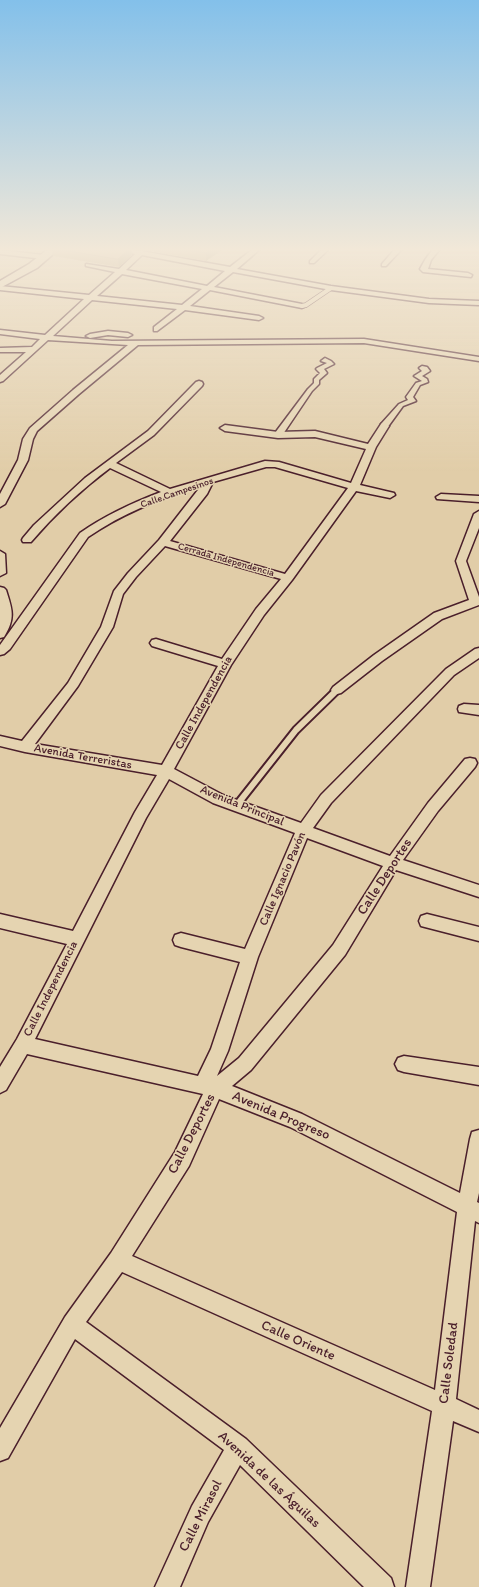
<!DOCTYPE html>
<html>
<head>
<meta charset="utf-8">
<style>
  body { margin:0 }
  canvas { display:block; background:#e1cda8 }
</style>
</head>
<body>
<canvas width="479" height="1587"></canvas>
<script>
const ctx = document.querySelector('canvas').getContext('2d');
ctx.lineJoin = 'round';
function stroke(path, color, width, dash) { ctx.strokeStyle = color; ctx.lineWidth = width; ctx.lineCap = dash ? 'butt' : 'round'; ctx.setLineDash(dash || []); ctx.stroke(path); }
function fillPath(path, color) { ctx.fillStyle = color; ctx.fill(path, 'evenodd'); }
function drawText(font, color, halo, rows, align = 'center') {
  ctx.font = font + ' Itim,sans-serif'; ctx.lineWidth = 3; ctx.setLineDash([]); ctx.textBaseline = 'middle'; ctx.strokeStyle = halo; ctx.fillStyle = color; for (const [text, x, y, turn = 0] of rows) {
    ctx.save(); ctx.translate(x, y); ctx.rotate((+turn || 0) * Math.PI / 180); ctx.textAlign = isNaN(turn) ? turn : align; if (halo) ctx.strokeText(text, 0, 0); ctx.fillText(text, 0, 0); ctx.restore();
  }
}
const serviceFar1 = new Path2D(`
  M 302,306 L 306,305 L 331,288`);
const service = new Path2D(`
  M 236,806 L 296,730 L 337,690`);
const pedestrian = new Path2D(`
  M 325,358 L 331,361 L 334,364 L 324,369 L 327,373 L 319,380 L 319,384 L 312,391 L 281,437 L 275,437 L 275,433 L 308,389 L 314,383 L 314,379 L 320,373 L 316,369 L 317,368 L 327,363 L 321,361 Z
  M 422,366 L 427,367 L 430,371 L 422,376 L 427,379 L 428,382 L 420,385 L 413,397 L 416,401 L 403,406 L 387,428 L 381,428 L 381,424 L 399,404 L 408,400 L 406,397 L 416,383 L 422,381 L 414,376 L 422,371 L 419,368 Z`);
const minor = new Path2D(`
  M 115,249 L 130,249 L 230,267 L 253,249 L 260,249 L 237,269 L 331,286 L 429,299 L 479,301 L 479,305 L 429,303 L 331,290 L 233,272 L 214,287 L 302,304 L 306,306 L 302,308 L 210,290 L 190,306 L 259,316 L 263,318 L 259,320 L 185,310 L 157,331 L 154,331 L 154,327 L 177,309 L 92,300 L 53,336 L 112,341 L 364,339 L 479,357 L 479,361 L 364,343 L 138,345 L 79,394 L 37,431 L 33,439 L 28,460 L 5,504 L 0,507 L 0,494 L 18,460 L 23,439 L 30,428 L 73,390 L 128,345 L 48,340 L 3,381 L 0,382 L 0,375 L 26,352 L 0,352 L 0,348 L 32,347 L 40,339 L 0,334 L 0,330 L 45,335 L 84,299 L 0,290 L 0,286 L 89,295 L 115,272 L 86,266 L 86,264 L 119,269 L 135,254 ZM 142,255 L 225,271 L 207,286 L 126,270 ZM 122,274 L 202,289 L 182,305 L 97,296 Z
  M 322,249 L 329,249 L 314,263 L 310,263 L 310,261 Z
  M 395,249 L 402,249 L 386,266 L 382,266 L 382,264 Z
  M 433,249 L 440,249 L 431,260 L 428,269 L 468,273 L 472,275 L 471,277 L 423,272 L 420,269 L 425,260 Z
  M 0,250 L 44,255 L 47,257 L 44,259 L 0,254 Z
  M 108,331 L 128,333 L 132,335 L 128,337 L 108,335 L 90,338 L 86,336 L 90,334 Z
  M 199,381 L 202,382 L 203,384 L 202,386 L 154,435 L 116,463 L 170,489 L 265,461 L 279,462 L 351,483 L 366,449 L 315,437 L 278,438 L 225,431 L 220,428 L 225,425 L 278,432 L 315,431 L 368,444 L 381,424 L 384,423 L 389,426 L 376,447 L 360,485 L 394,493 L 395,495 L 390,498 L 356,491 L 292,580 L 264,615 L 231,665 L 174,769 L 223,795 L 301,823 L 321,795 L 446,669 L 475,649 L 479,648 L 479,658 L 454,675 L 331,803 L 313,828 L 390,856 L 428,803 L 465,759 L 470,758 L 475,759 L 477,763 L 475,767 L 438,811 L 403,860 L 479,885 L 479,897 L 396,870 L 345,955 L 251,1070 L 232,1086 L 302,1114 L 460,1193 L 470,1139 L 472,1132 L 479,1130 L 479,1193 L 477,1202 L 479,1203 L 479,1223 L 475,1221 L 456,1399 L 479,1410 L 479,1432 L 453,1421 L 430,1587 L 406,1587 L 432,1411 L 122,1272 L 86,1322 L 246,1439 L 391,1578 L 394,1587 L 364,1587 L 240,1465 L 208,1522 L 180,1587 L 155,1587 L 192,1506 L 224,1450 L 75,1339 L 8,1458 L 0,1461 L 0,1428 L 65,1317 L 111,1253 L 175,1152 L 203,1094 L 27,1054 L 6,1090 L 0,1093 L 0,1067 L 17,1039 L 67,944 L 0,928 L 0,914 L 73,931 L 135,812 L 157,775 L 25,752 L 0,746 L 0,736 L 22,741 L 68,683 L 101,627 L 114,591 L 128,573 L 159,540 L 201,486 C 161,498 123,513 88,537 L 10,649 L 4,654 L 0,655 L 0,645 L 80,533 C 106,515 132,503 161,492 L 110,468 C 82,489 54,515 31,542 L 23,542 L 22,540 L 23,538 L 34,525 L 85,478 L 148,431 L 196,382 ZM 266,467 L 275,467 L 348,488 L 285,574 L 170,541 L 207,494 L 213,482 ZM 165,546 L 281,579 L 256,609 L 222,659 L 156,639 L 152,640 L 150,643 L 152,646 L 218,666 L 162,765 L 35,744 L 78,686 L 113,627 L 123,594 L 136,577 ZM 169,779 L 213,803 L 295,833 L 245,949 L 181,933 L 175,935 L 173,940 L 175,945 L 181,947 L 240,962 L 211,1049 L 198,1076 L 35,1039 L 146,818 ZM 307,838 L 383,866 L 333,945 L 239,1058 L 217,1076 L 228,1051 L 258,957 ZM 219,1099 L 290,1127 L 457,1212 L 435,1390 L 132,1256 L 189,1166 Z
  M 441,494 L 479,496 L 479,502 L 437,499 L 436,497 Z
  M 479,511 L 479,528 L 466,561 L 479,597 L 479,605 L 442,619 L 382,661 L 341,693 L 337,694 L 333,693 L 331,690 L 333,687 L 374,655 L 434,613 L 469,600 L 456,561 L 474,514 Z
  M 0,551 L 5,554 L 6,573 L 0,576 Z
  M 0,587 L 4,588 L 6,590 C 12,609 16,618 4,637 L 0,638 Z
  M 464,704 L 479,705 L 479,715 L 459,712 L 458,709 L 459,706 Z
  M 427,914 L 479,927 L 479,941 L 421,926 L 419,921 L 421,916 Z
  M 404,1056 L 479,1067 L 479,1085 L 404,1072 L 398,1070 L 395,1064 L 398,1058 Z`);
const secondary = new Path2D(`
  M 48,249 L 59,249 L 37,268 L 0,288 L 0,281 L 29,264 Z`);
const wall = new Path2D(`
  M 52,249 L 132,249 L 132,255 L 119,267 L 53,256 Z
  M 139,249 L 222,249 L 222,250 L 206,261 Z`);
const shadedWall = new Path2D(`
  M 129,249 L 132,249 L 132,255 L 119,267 L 118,259 Z
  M 212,249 L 222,250 L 206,261 L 206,253 Z`);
const building = new Path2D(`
  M 57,249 L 129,249 L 118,259 Z
  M 184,249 L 212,249 L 206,253 Z`);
const farStreetnames = [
  ["Calle Campesinos",177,493,-19],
  ["Cerrada Independencia",226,560,16]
];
const streetNames = [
  ["Calle Independencia",204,703,-61],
  ["Avenida Terreristas",83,757,10],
  ["Avenida Principal",242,806,22],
  ["Calle Ignacio Pavón",283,879,-67],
  ["Calle Independencia",51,989,-63]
];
const nearStreetnames = [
  ["Calle Deportes",385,877,-57],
  ["Avenida Progreso",281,1116,23],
  ["Calle Deportes",192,1134,-63],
  ["Calle Oriente",298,1341,24],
  ["Calle Soledad",449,1363,-83],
  ["Avenida de las Águilas",269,1480,43],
  ["Calle Mirasol",201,1516,-63]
];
stroke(serviceFar1, '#4a1f2b', 5.5);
stroke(service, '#4a1f2b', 10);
stroke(pedestrian, '#4a1f2b', 3);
stroke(minor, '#4a1f2b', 3);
stroke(secondary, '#4a1f2b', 3);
stroke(serviceFar1, '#e5d4b1', 4);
stroke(service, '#e5d4b1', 6);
fillPath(pedestrian, '#e5d4b1');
fillPath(minor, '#e5d4b1');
fillPath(secondary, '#e5d4b1');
fillPath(wall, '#ab906d');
fillPath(shadedWall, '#8b7559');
fillPath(building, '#c7a77f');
stroke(building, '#8b7559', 1);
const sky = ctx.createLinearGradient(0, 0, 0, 471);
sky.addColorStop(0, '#83c0ea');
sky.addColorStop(0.53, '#f2e8d8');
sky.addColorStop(1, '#f2e8d800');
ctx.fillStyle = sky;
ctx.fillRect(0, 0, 479, 471);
drawText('10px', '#4a1f2b', '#e5d4b1', farStreetnames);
drawText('12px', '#4a1f2b', '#e5d4b1', streetNames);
drawText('14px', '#4a1f2b', '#e5d4b1', nearStreetnames);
</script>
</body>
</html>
